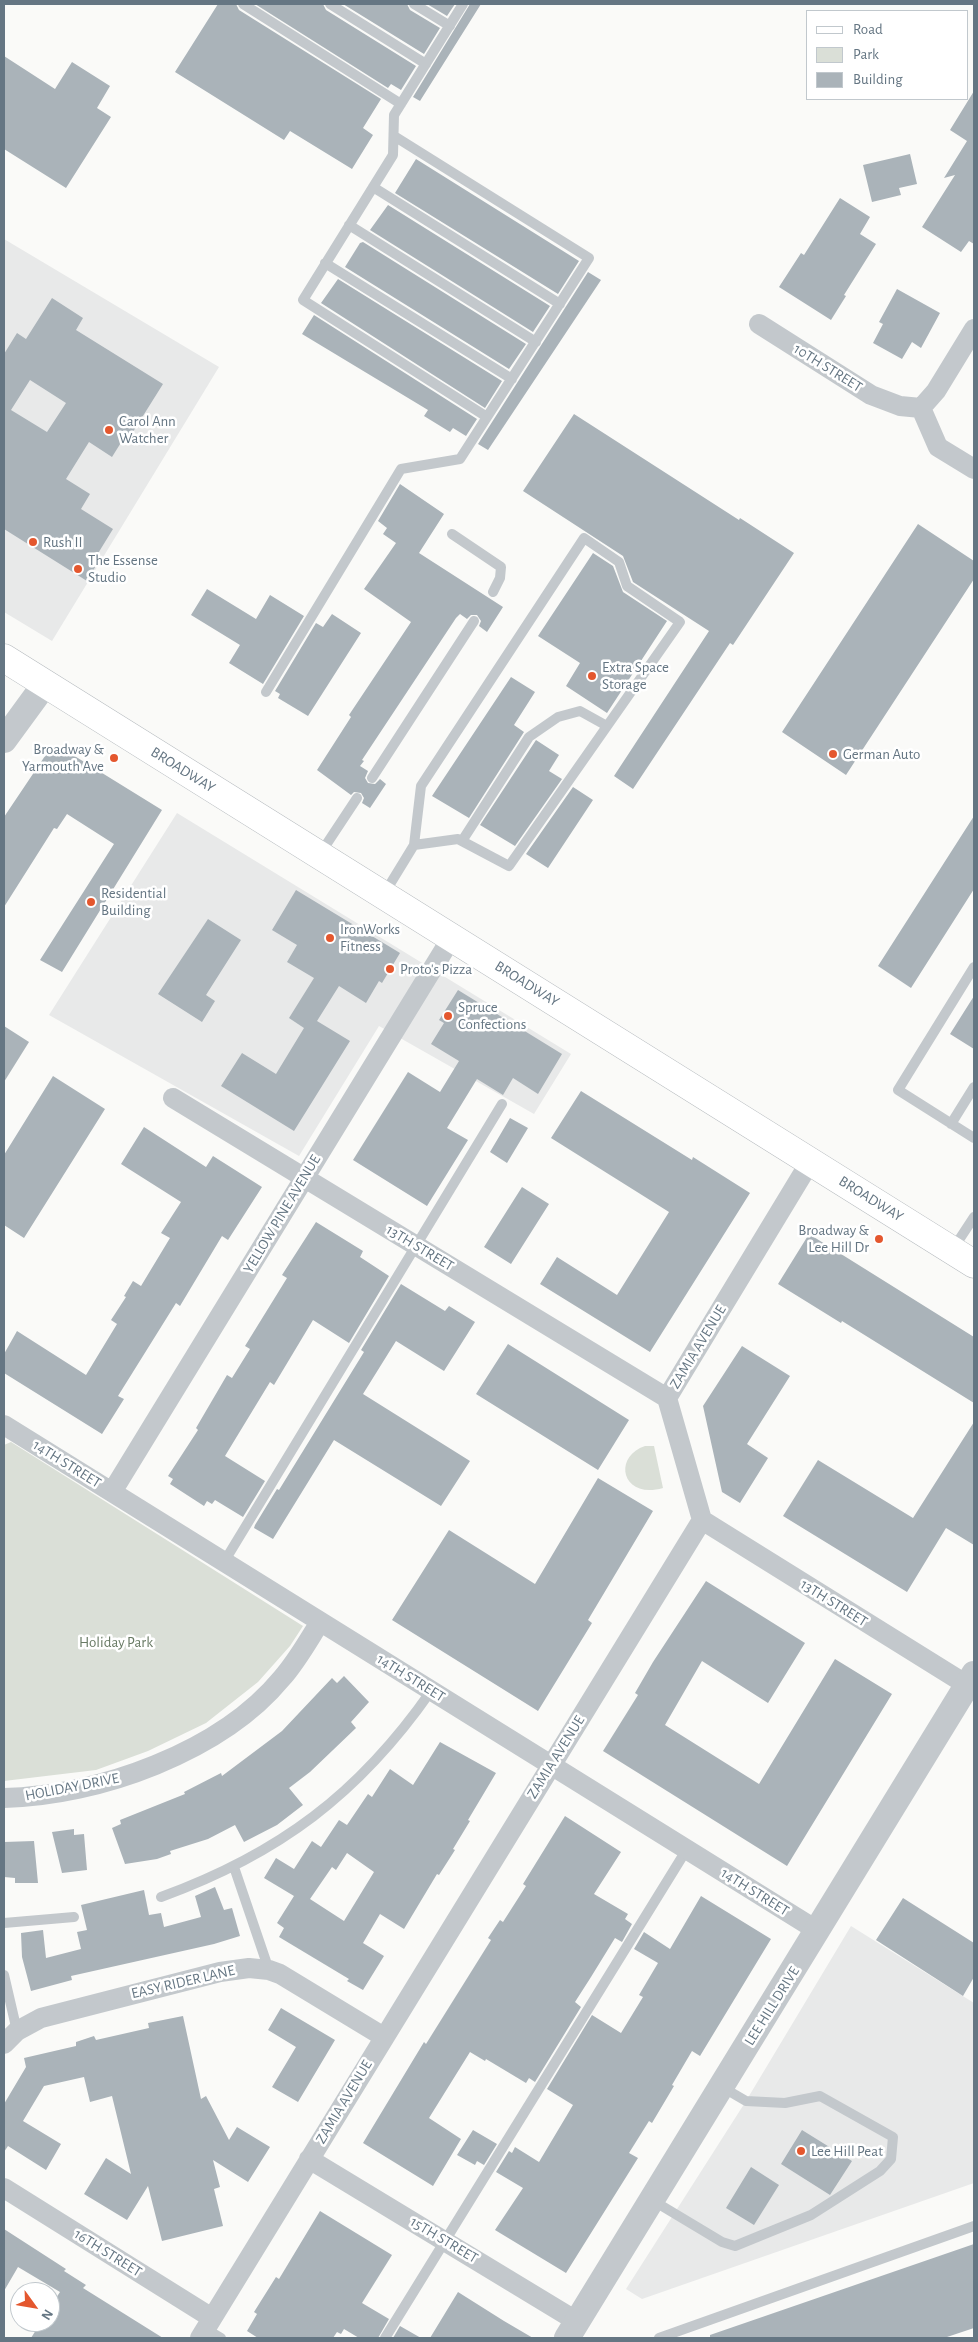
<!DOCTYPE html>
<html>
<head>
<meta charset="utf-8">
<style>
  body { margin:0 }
  #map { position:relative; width:978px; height:2342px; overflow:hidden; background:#fafaf8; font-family:"Alegreya Sans",sans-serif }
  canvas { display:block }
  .frame { position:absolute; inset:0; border:5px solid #657683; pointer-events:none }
  .legend { position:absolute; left:806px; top:10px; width:162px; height:90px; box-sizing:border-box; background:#fff; border:1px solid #c1c8cd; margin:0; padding:6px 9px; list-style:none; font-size:15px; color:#657683 }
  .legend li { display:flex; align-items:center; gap:10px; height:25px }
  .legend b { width:25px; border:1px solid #c1c8cd }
  .north { position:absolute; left:10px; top:2282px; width:50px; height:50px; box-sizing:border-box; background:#fff; border:1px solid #c1c8cd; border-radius:50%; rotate:122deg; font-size:14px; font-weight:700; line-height:20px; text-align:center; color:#657683 }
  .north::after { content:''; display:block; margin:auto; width:18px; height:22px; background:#e4572e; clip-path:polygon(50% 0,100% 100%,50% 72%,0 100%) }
</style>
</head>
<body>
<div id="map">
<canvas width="978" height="2342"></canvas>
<div class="frame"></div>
<ul class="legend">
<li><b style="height:6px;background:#fff"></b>Road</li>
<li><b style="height:14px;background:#dadfd7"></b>Park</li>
<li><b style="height:14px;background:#aab3b9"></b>Building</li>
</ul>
<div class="north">N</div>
</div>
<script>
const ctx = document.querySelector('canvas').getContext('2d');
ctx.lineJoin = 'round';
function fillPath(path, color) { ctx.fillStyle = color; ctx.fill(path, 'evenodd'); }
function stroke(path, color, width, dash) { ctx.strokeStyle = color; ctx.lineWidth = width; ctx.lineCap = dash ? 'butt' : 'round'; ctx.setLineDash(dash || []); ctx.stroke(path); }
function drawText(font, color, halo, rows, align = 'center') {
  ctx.font = font + ' "Alegreya Sans",sans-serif'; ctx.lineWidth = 5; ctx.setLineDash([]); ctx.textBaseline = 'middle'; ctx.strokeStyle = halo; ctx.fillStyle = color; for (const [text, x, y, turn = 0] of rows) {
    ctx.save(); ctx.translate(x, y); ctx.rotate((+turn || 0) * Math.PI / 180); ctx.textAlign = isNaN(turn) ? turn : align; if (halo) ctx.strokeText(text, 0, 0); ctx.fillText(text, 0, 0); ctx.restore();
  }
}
const built = new Path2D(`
  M 4,239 L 219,367 L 52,641 L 4,612 Z
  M 177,813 L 571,1054 L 534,1114 L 379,1026 L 299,1156 L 49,1015 Z
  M 851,1926 L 974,2003 L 974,2183 L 642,2299 L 626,2289 L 746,2101 Z`);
const green = new Path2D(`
  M 11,1442 L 303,1626 L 290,1646 L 258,1682 L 206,1723 L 148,1751 L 96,1770 L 4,1781 L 4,1445 Z
  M 645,1446 L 654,1446 L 663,1488 C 622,1500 612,1457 645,1446 Z`);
const building = new Path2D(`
  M 218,4 L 236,4 L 239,10 L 381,99 L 363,128 L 373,135 L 352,169 L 290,131 L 284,140 L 175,72 Z
  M 255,4 L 323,4 L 326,10 L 416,66 L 401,90 L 391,84 L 388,88 Z
  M 343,4 L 407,4 L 410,10 L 440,28 L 424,54 Z
  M 427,4 L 455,4 L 447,16 Z
  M 470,4 L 481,4 L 420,101 L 413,97 Z
  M 4,56 L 55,89 L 72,62 L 110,86 L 97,108 L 111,117 L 66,188 L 4,149 Z
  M 974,91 L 974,244 L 969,241 L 961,252 L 922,227 L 955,175 L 944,178 L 967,141 L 950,130 Z
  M 910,154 L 917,184 L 899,188 L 901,195 L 872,202 L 863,165 Z
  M 416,159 L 579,261 L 558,294 L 395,193 Z
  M 840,198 L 870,217 L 860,234 L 876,244 L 844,295 L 846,296 L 831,320 L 779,287 L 801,253 L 804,255 Z
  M 388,205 L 550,306 L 533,332 L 370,230 Z
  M 363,242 L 526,344 L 509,369 L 345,267 L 360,243 Z
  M 588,272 L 601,280 L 488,450 L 478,444 Z
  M 338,279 L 502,381 L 485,408 L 321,303 Z
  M 897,289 L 940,313 L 921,348 L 912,342 L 902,359 L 873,343 L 883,324 L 879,322 Z
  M 52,298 L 83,318 L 76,330 L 163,384 L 131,435 L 127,433 L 112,457 L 89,442 L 66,479 L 90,494 L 81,509 L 113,529 L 97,555 L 101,557 L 87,581 L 4,529 L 4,354 L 17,333 L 26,339 ZM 30,380 L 66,403 L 47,432 L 11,410 Z
  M 314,315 L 477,419 L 466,436 L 453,428 L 450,432 L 424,416 L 428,410 L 302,334 Z
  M 574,414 L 739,520 L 740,518 L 794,553 L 733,645 L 730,643 L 633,789 L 614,776 L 709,631 L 633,582 L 623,556 L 523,491 Z
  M 400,484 L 444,514 L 419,553 L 503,607 L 487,632 L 479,626 L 481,621 L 477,615 L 471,615 L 467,619 L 460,614 L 456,618 L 362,760 L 364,761 L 360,766 L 368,771 L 365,778 L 368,783 L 375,784 L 380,779 L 386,784 L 370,808 L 362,803 L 364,798 L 361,793 L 354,792 L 351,795 L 317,770 L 351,717 L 349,715 L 411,622 L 364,589 L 396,543 L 383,534 L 387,528 L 378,521 Z
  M 918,524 L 974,561 L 974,579 L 846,775 L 782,732 Z
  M 593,553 L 613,566 L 623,592 L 667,621 L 607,713 L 566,686 L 580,663 L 538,636 Z
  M 207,589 L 256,619 L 270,595 L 304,616 L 263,684 L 229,663 L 240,645 L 191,615 Z
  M 332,614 L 361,633 L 308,716 L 278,698 L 280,694 L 275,691 L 316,623 L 323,627 Z
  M 511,677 L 535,692 L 514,725 L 524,732 L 469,818 L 432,796 Z
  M 536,740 L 559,755 L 549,771 L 562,779 L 515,846 L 480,825 Z
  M 60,747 L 162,810 L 62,972 L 40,960 L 114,844 L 67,814 L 57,829 L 54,828 L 4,907 L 4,817 L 49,750 Z
  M 573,787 L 593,800 L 548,868 L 526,854 Z
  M 974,816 L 974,889 L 911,988 L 878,966 Z
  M 296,890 L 400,953 L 382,983 L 379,981 L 366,1003 L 339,986 L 317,1021 L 350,1041 L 294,1131 L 221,1086 L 242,1053 L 276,1074 L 304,1028 L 289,1018 L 314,978 L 287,962 L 297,945 L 272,930 Z
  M 208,919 L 241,940 L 206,995 L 215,1001 L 202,1022 L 158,994 Z
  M 458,990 L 562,1054 L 538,1094 L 513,1078 L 503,1095 L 477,1079 L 447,1128 L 468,1140 L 427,1206 L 353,1160 L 408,1072 L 440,1092 L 459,1061 L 431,1044 L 444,1023 L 439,1020 Z
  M 974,996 L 974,1049 L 950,1034 Z
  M 4,1026 L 29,1042 L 4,1082 Z
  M 53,1076 L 105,1109 L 24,1238 L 4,1225 L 4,1155 Z
  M 581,1091 L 692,1160 L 693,1157 L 750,1193 L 650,1352 L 540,1284 L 557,1257 L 617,1295 L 669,1212 L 551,1138 Z
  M 510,1118 L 528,1128 L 507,1163 L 490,1152 Z
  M 144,1127 L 206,1167 L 213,1156 L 262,1187 L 228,1240 L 222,1236 L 180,1306 L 176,1303 L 118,1396 L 124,1399 L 102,1434 L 4,1373 L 4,1354 L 17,1331 L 86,1375 L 117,1324 L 111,1320 L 126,1297 L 124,1296 L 133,1281 L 141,1286 L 170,1238 L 161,1233 L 181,1202 L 121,1164 Z
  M 522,1187 L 549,1204 L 511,1264 L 484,1247 Z
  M 316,1222 L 363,1251 L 360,1257 L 389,1276 L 349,1343 L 313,1320 L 274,1385 L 270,1382 L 225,1456 L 265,1481 L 243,1517 L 215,1500 L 212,1504 L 207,1501 L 204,1506 L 170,1484 L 173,1479 L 168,1476 L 198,1430 L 196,1428 L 227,1375 L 232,1378 L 250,1349 L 245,1346 L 287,1278 L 282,1275 Z
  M 809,1234 L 974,1337 L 974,1403 L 842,1321 L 841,1323 L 778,1284 Z
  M 401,1284 L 445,1311 L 449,1306 L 475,1322 L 444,1371 L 396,1341 L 363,1394 L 470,1461 L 441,1506 L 334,1440 L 273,1539 L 254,1528 L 255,1525 L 277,1489 L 279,1490 L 364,1352 L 361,1350 Z
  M 508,1344 L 629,1420 L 598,1470 L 476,1394 Z
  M 742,1346 L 790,1376 L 747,1444 L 768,1458 L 740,1503 L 722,1492 L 703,1406 Z
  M 974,1422 L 974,1545 L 946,1528 L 907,1592 L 783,1516 L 818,1460 L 913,1518 Z
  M 598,1478 L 653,1511 L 588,1620 L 592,1623 L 538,1711 L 392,1620 L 449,1530 L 535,1584 Z
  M 706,1581 L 805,1643 L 768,1703 L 702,1661 L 665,1725 L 759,1784 L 835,1659 L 892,1694 L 787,1866 L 603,1751 L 638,1695 L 635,1693 L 653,1662 Z
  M 344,1676 L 369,1702 L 351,1722 L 356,1728 L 310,1772 L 289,1788 L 303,1805 L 277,1825 L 244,1842 L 235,1825 L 208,1839 L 170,1851 L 171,1854 L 157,1859 L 125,1864 L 112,1828 L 121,1824 L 120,1820 L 185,1794 L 184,1792 L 221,1773 L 222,1776 L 282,1731 L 332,1678 L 337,1683 Z
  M 440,1742 L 496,1773 L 468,1820 L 470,1821 L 453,1849 L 455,1850 L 439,1875 L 437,1874 L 404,1929 L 380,1914 L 363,1943 L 384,1956 L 363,1990 L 347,1981 L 349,1979 L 279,1937 L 284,1928 L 277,1923 L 294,1896 L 264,1878 L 276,1858 L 294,1869 L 312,1841 L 321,1847 L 339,1820 L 347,1825 L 368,1794 L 372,1797 L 390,1769 L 413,1785 ZM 347,1853 L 374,1872 L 344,1921 L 310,1899 L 332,1867 L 336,1870 Z
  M 565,1816 L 621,1852 L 594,1894 L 628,1914 L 625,1919 L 632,1924 L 622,1942 L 615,1938 L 591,1977 L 575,2002 L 581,2007 L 535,2082 L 529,2078 L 526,2083 L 486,2059 L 485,2061 L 470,2052 L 429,2118 L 461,2139 L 433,2186 L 363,2143 L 424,2042 L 426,2044 L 491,1940 L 488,1938 L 500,1920 L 503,1922 L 526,1886 L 523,1884 Z
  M 74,1829 L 74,1835 L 84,1834 L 87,1870 L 62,1873 L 52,1832 Z
  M 34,1841 L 38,1883 L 15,1883 L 15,1878 L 4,1877 L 4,1842 Z
  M 215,1887 L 224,1910 L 232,1908 L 240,1936 L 214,1944 L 71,1976 L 72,1980 L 31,1991 L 22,1957 L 21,1933 L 43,1930 L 46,1958 L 81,1949 L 77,1932 L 87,1930 L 81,1905 L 144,1890 L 149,1915 L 161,1913 L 164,1927 L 201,1917 L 195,1896 Z
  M 701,1896 L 771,1939 L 700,2056 L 692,2051 L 672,2085 L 674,2086 L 652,2123 L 649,2121 L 629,2153 L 638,2158 L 566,2273 L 495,2230 L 523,2188 L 496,2172 L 509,2151 L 512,2153 L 515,2147 L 539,2162 L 573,2105 L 547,2089 L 592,2015 L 621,2033 L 643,1997 L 639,1995 L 658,1963 L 634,1949 L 644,1932 L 670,1949 Z
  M 903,1898 L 974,1943 L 974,1977 L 963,1996 L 876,1940 Z
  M 281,2008 L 335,2040 L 298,2102 L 272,2087 L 296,2047 L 268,2030 Z
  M 183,2016 L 201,2099 L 206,2096 L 229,2140 L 237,2127 L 270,2147 L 248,2182 L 213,2160 L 220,2187 L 214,2189 L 223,2226 L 162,2241 L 148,2186 L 127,2220 L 84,2194 L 106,2158 L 131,2174 L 112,2096 L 90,2102 L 84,2077 L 44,2086 L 23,2121 L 61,2144 L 46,2170 L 8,2146 L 4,2152 L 4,2104 L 26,2067 L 24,2058 L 76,2046 L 76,2042 L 94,2036 L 96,2040 L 149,2028 L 148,2023 Z
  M 473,2130 L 497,2144 L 484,2165 L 477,2161 L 475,2165 L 457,2155 Z
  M 802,2130 L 852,2161 L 830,2195 L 781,2164 Z
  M 751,2167 L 779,2185 L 754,2225 L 726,2208 Z
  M 320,2211 L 392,2255 L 362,2303 L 389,2319 L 378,2338 L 359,2338 L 344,2329 L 341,2334 L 337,2332 L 333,2338 L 258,2338 L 247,2331 L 257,2314 L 254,2312 L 276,2277 L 279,2279 Z
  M 4,2229 L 66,2269 L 64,2271 L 86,2285 L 83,2288 L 163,2338 L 31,2338 L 41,2322 L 50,2322 L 50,2307 L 60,2292 L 18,2267 L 4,2291 Z
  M 974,2244 L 974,2328 L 944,2338 L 710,2338 L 710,2335 Z
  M 458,2292 L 504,2321 L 533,2338 L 430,2338 Z
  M 400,2326 L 421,2338 L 393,2338 Z`);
const service = new Path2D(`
  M 243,4 L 401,104
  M 330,4 L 426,64
  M 414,4 L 450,26
  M 394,136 L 589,258 L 487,417
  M 373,187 L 560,304
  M 349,225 L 536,342
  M 325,263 L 512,379
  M 452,534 L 501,567 L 500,578 L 493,592
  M 266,692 L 401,469 L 460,459 L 487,417 L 303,300 L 393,155 L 394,115 L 463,4
  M 372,778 L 474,621
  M 462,841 L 529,737 L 558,717 L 580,711 L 607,726
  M 320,854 L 357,798
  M 384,894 L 414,845 L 458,839 L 509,866 L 680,622 L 627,586 L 619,562 L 584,538 L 421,786 L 414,845
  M 974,967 L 898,1090 L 974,1138
  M 951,1124 L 974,1087
  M 953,1249 L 974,1217
  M 224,1562 L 502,1104
  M 234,1867 L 269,1970
  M 161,1897 C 279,1854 359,1794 431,1691
  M 4,1923 L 74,1917
  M 4,1975 L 17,2031
  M 652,2200 L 722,2242 L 735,2246 L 811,2215 L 880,2171 L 891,2159 L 893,2137 L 820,2096 L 785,2103 L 746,2101 L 722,2087
  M 206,2329 L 221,2338
  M 385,2338 L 687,1849
  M 659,2338 L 974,2226`);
const minor = new Path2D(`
  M 759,324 L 871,395 L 900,406 L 921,408 L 936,391 L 974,329
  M 921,408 L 938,447 L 974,469
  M 173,1098 L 667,1398
  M 4,1425 L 818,1931
  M 112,1492 L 452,937
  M 702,1520 L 967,1685
  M 4,1798 C 98,1796 221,1752 282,1678 C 297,1661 308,1641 320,1622
  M 4,2044 L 17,2031 L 41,2018 L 220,1972 L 249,1968 L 269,1970 L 280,1974 L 384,2037
  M 309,2159 L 578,2322
  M 4,2188 L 212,2318
  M 200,2338 L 702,1520 L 667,1398 L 810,1162`);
const tertiary = new Path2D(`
  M 4,740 L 45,684
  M 567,2338 L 974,1674`);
const primary = new Path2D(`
  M 4,658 L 974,1264`);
const markers = [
  [109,430,5,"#e4572e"],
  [33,542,5,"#e4572e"],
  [78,569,5,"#e4572e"],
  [592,676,5,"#e4572e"],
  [833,754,5,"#e4572e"],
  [114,758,5,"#e4572e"],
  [91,902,5,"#e4572e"],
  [330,938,5,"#e4572e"],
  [390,969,5,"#e4572e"],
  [448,1016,5,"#e4572e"],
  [879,1239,5,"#e4572e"],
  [801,2151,5,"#e4572e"]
];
const streetNames = [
  ["10TH STREET",828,368,32],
  ["BROADWAY",183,770,32],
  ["BROADWAY",527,984,32],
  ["BROADWAY",871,1199,32],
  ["YELLOW PINE AVENUE",282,1214,-59],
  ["13TH STREET",420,1248,31],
  ["ZAMIA AVENUE",698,1347,-59],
  ["14TH STREET",67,1464,32],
  ["13TH STREET",834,1603,32],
  ["14TH STREET",411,1678,32],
  ["ZAMIA AVENUE",556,1757,-58],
  ["HOLIDAY DRIVE",72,1787,-11],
  ["14TH STREET",755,1892,32],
  ["EASY RIDER LANE",183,1982,-13],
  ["LEE HILL DRIVE",772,2006,-58],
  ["ZAMIA AVENUE",344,2102,-59],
  ["15TH STREET",444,2240,31],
  ["16TH STREET",108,2253,32]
];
const poiNames = [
  ["Carol Ann",119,421],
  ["Watcher",119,438],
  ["Rush II",43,542],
  ["The Essense",88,560],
  ["Studio",88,577],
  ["Extra Space",602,667],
  ["Storage",602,684],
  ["Broadway &",104,749,"right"],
  ["Yarmouth Ave",104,766,"right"],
  ["German Auto",843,754],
  ["Residential",101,893],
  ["Building",101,910],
  ["IronWorks",340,929],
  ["Fitness",340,946],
  ["Proto's Pizza",400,969],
  ["Spruce",458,1007],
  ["Confections",458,1024],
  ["Broadway &",869,1230,"right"],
  ["Lee Hill Dr",869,1247,"right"],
  ["Lee Hill Peat",811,2151]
];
const parkNames = [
  ["Holiday Park",116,1642]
];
fillPath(built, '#e8e9e9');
fillPath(green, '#dadfd7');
fillPath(building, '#aab3b9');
stroke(primary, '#b5babe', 29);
stroke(service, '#c3c8cc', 10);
stroke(minor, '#c3c8cc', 20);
stroke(tertiary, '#c3c8cc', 26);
stroke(primary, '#fff', 28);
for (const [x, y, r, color] of markers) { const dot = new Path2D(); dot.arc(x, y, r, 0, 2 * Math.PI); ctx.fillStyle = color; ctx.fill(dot); stroke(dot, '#fff', 2); }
drawText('15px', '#657683', '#fff', streetNames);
drawText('15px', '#657683', '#fff', poiNames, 'left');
drawText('15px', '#687a64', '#fff', parkNames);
</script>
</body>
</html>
